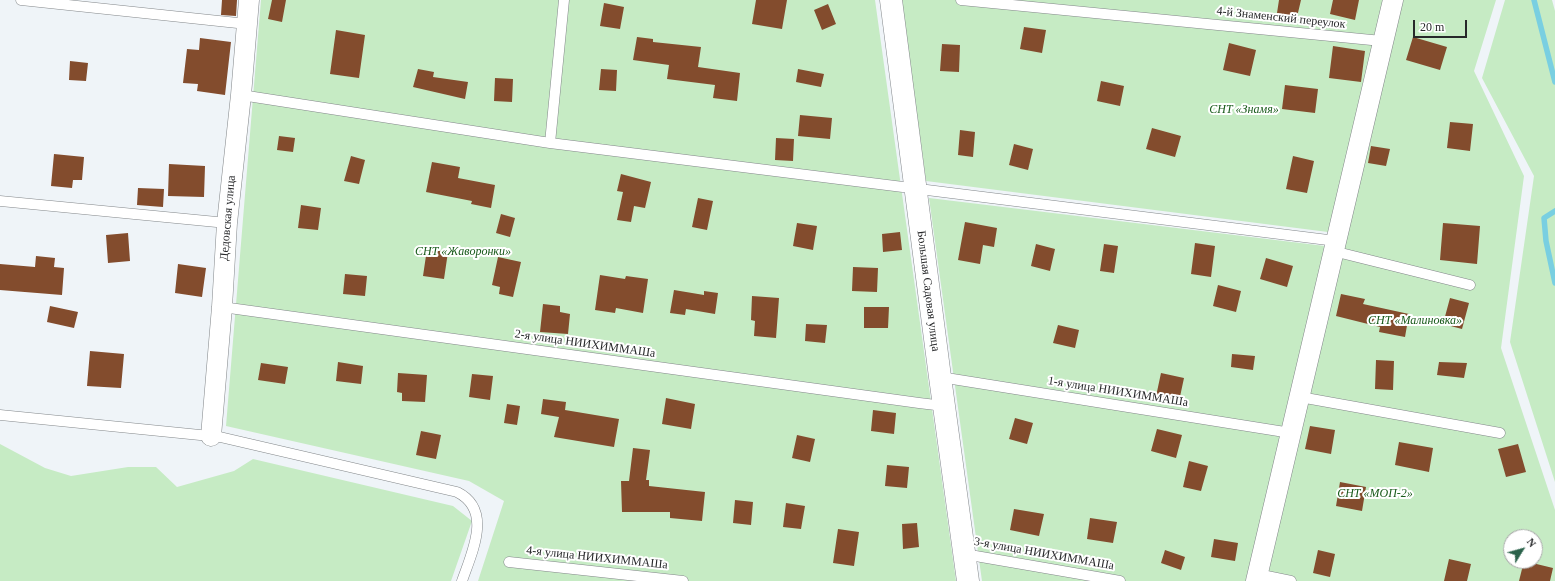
<!DOCTYPE html>
<html>
<head>
<meta charset="utf-8">
<style>
  body { margin:0 }
  #map { position:relative; width:1555px; height:581px; overflow:hidden; background:#eff4f8; font-family:Georgia,serif }
  canvas { display:block }
  .north { position:absolute; left:1503px; top:529px; width:40px; height:40px; box-sizing:border-box; background:#fff; border:1px solid #a9a9aa; border-radius:50%; rotate:53deg; font-size:11px; font-weight:700; line-height:16px; text-align:center; color:#27282a }
  .north::after { content:''; display:block; margin:auto; width:14px; height:18px; background:#2a624a; clip-path:polygon(50% 0,100% 100%,50% 72%,0 100%) }
  .scale { position:absolute; left:1413px; top:20px; width:54px; height:18px; box-sizing:border-box; border:2px solid #27282a; border-top:0; padding-left:5px; font-size:12px; line-height:14px; white-space:nowrap; color:#27282a; -webkit-text-stroke:3px #fff; paint-order:stroke }
</style>
</head>
<body>
<div id="map">
<canvas width="1555" height="581"></canvas>
<div class="north">N</div>
<div class="scale">20 m</div>
</div>
<script>
const ctx = document.querySelector('canvas').getContext('2d');
ctx.lineJoin = 'round';
function fillPath(path, color) { ctx.fillStyle = color; ctx.fill(path, 'evenodd'); }
function stroke(path, color, width, dash) { ctx.strokeStyle = color; ctx.lineWidth = width; ctx.lineCap = dash ? 'butt' : 'round'; ctx.setLineDash(dash || []); ctx.stroke(path); }
function drawText(font, color, halo, rows, align = 'center') {
  ctx.font = font + ' Georgia,serif'; ctx.lineWidth = 4; ctx.setLineDash([]); ctx.textBaseline = 'middle'; ctx.strokeStyle = halo; ctx.fillStyle = color; for (const [text, x, y, turn = 0] of rows) {
    ctx.save(); ctx.translate(x, y); ctx.rotate((+turn || 0) * Math.PI / 180); ctx.textAlign = isNaN(turn) ? turn : align; if (halo) ctx.strokeText(text, 0, 0); ctx.fillText(text, 0, 0); ctx.restore();
  }
}
const green = new Path2D(`
  M 261,0 L 875,0 L 956,581 L 478,581 L 504,501 L 469,481 L 226,426 Z
  M 901,0 L 1386,0 L 1328,232 L 926,181 Z
  M 1403,0 L 1496,0 L 1474,71 L 1524,176 L 1501,348 L 1555,510 L 1555,581 L 1263,581 ZM 1511,537 L 1535,537 L 1535,561 L 1511,561 Z
  M 1505,0 L 1552,0 L 1555,11 L 1555,482 L 1510,342 L 1534,176 L 1482,78 Z
  M 929,198 L 1325,246 L 1250,581 L 982,581 Z
  M 0,444 L 45,468 L 71,476 L 128,467 L 156,467 L 177,487 L 234,471 L 253,459 L 453,506 L 472,521 L 451,581 L 0,581 Z`);
const stream = new Path2D(`
  M 1534,0 L 1555,82
  M 1555,211 L 1544,218 L 1546,241 L 1555,283`);
const building = new Path2D(`
  M 222,0 L 237,0 L 236,16 L 221,15 Z
  M 272,0 L 286,0 L 282,22 L 268,19 Z
  M 756,0 L 787,0 L 782,29 L 752,24 Z
  M 1279,0 L 1301,0 L 1297,17 L 1277,13 Z
  M 1333,0 L 1359,0 L 1355,20 L 1330,14 Z
  M 604,3 L 624,7 L 620,29 L 600,26 Z
  M 828,4 L 836,24 L 822,30 L 814,10 Z
  M 1024,27 L 1046,30 L 1042,53 L 1020,49 Z
  M 336,30 L 365,35 L 359,78 L 330,74 Z
  M 637,37 L 653,39 L 653,42 L 701,47 L 698,67 L 740,73 L 737,101 L 713,98 L 715,85 L 667,79 L 669,65 L 633,60 Z
  M 1413,37 L 1447,47 L 1440,70 L 1406,60 Z
  M 200,38 L 231,42 L 225,95 L 197,91 L 198,84 L 183,83 L 187,49 L 199,50 Z
  M 1229,43 L 1256,50 L 1250,76 L 1223,70 Z
  M 942,44 L 960,45 L 959,72 L 940,71 Z
  M 1333,46 L 1365,51 L 1361,82 L 1329,78 Z
  M 70,61 L 88,63 L 86,81 L 69,80 Z
  M 418,69 L 434,72 L 433,77 L 468,82 L 465,99 L 413,87 Z
  M 601,69 L 617,70 L 616,91 L 599,90 Z
  M 798,69 L 824,74 L 821,87 L 796,82 Z
  M 495,78 L 513,79 L 512,102 L 494,101 Z
  M 1101,81 L 1124,86 L 1120,106 L 1097,101 Z
  M 1285,85 L 1318,89 L 1315,113 L 1282,109 Z
  M 800,115 L 832,118 L 830,139 L 798,136 Z
  M 1450,122 L 1473,124 L 1470,151 L 1447,148 Z
  M 1152,128 L 1181,136 L 1175,157 L 1146,149 Z
  M 960,130 L 975,132 L 973,157 L 958,155 Z
  M 279,136 L 295,138 L 293,152 L 277,150 Z
  M 776,138 L 794,139 L 793,161 L 775,160 Z
  M 1014,144 L 1033,149 L 1028,170 L 1009,165 Z
  M 1371,146 L 1390,149 L 1386,166 L 1368,163 Z
  M 54,154 L 84,157 L 82,180 L 73,180 L 72,188 L 51,186 Z
  M 351,156 L 365,160 L 359,184 L 344,181 Z
  M 1293,156 L 1314,161 L 1307,193 L 1286,189 Z
  M 432,162 L 460,167 L 458,178 L 495,185 L 491,208 L 471,204 L 472,201 L 426,192 Z
  M 169,164 L 205,166 L 204,197 L 168,196 Z
  M 621,174 L 651,182 L 645,208 L 634,206 L 631,222 L 617,220 L 623,192 L 617,191 Z
  M 138,188 L 164,189 L 163,207 L 137,205 Z
  M 698,198 L 713,201 L 707,230 L 692,227 Z
  M 301,205 L 321,208 L 318,230 L 298,228 Z
  M 501,214 L 515,218 L 510,237 L 496,233 Z
  M 965,222 L 997,228 L 994,247 L 983,245 L 980,264 L 958,260 Z
  M 797,223 L 817,226 L 813,250 L 793,246 Z
  M 1443,223 L 1480,226 L 1477,264 L 1440,260 Z
  M 900,232 L 902,250 L 883,252 L 882,234 Z
  M 128,233 L 130,261 L 108,263 L 106,235 Z
  M 1195,243 L 1215,246 L 1211,277 L 1191,274 Z
  M 1036,244 L 1055,249 L 1050,271 L 1031,266 Z
  M 1104,244 L 1118,246 L 1114,273 L 1100,271 Z
  M 427,249 L 448,252 L 444,279 L 423,276 Z
  M 36,256 L 55,258 L 54,267 L 64,268 L 62,295 L 0,290 L 0,264 L 35,267 Z
  M 498,257 L 521,262 L 513,297 L 499,294 L 500,287 L 492,285 Z
  M 1266,258 L 1293,266 L 1287,287 L 1260,279 Z
  M 178,264 L 206,268 L 202,297 L 175,293 Z
  M 853,267 L 878,268 L 877,292 L 852,291 Z
  M 345,274 L 367,276 L 365,296 L 343,294 Z
  M 600,275 L 625,279 L 626,276 L 648,279 L 643,313 L 616,308 L 615,313 L 595,310 Z
  M 1218,285 L 1241,291 L 1236,312 L 1213,306 Z
  M 674,290 L 704,295 L 704,291 L 718,293 L 715,314 L 686,309 L 685,315 L 670,313 Z
  M 1341,294 L 1365,299 L 1363,304 L 1409,314 L 1405,337 L 1379,332 L 1380,327 L 1336,316 Z
  M 752,296 L 779,298 L 776,338 L 754,336 L 755,321 L 751,320 Z
  M 1450,298 L 1469,303 L 1462,329 L 1443,324 Z
  M 543,304 L 560,306 L 560,312 L 570,314 L 568,334 L 540,332 Z
  M 50,306 L 78,312 L 74,328 L 47,322 Z
  M 864,307 L 889,307 L 888,328 L 864,328 Z
  M 806,324 L 827,325 L 825,343 L 805,341 Z
  M 1058,325 L 1079,330 L 1075,348 L 1053,343 Z
  M 90,351 L 124,354 L 121,388 L 87,386 Z
  M 1232,354 L 1255,356 L 1253,370 L 1231,367 Z
  M 1376,360 L 1394,361 L 1393,390 L 1375,389 Z
  M 338,362 L 363,366 L 361,384 L 336,381 Z
  M 1439,362 L 1467,363 L 1464,378 L 1437,375 Z
  M 261,363 L 288,367 L 285,384 L 258,380 Z
  M 398,373 L 427,375 L 425,402 L 402,401 L 402,393 L 397,392 Z
  M 1161,373 L 1184,378 L 1178,406 L 1155,401 Z
  M 472,374 L 493,376 L 490,400 L 469,397 Z
  M 666,398 L 695,404 L 691,429 L 662,424 Z
  M 543,399 L 566,402 L 565,410 L 619,419 L 614,447 L 554,437 L 559,417 L 541,414 Z
  M 507,404 L 520,406 L 517,425 L 504,423 Z
  M 873,410 L 896,413 L 894,434 L 871,431 Z
  M 1015,418 L 1033,423 L 1027,444 L 1009,439 Z
  M 1310,426 L 1335,430 L 1331,454 L 1305,449 Z
  M 1157,429 L 1182,435 L 1176,458 L 1151,451 Z
  M 421,431 L 441,435 L 436,459 L 416,455 Z
  M 797,435 L 815,439 L 810,462 L 792,458 Z
  M 1399,442 L 1433,448 L 1429,472 L 1395,465 Z
  M 1518,444 L 1526,472 L 1506,477 L 1498,449 Z
  M 633,448 L 650,450 L 646,480 L 649,480 L 649,486 L 705,492 L 702,521 L 670,518 L 670,512 L 622,512 L 621,481 L 629,481 Z
  M 1189,461 L 1208,466 L 1201,491 L 1183,487 Z
  M 887,465 L 909,467 L 907,488 L 885,486 Z
  M 1340,482 L 1366,487 L 1362,511 L 1336,506 Z
  M 735,500 L 753,502 L 751,525 L 733,523 Z
  M 786,503 L 805,506 L 801,529 L 783,527 Z
  M 1014,509 L 1044,514 L 1039,536 L 1010,530 Z
  M 1090,518 L 1117,522 L 1113,543 L 1087,539 Z
  M 917,523 L 919,547 L 903,549 L 902,524 Z
  M 838,529 L 859,532 L 854,566 L 833,563 Z
  M 1214,539 L 1238,543 L 1235,561 L 1211,557 Z
  M 1165,550 L 1185,557 L 1181,570 L 1161,563 Z
  M 1318,550 L 1335,554 L 1330,577 L 1313,573 Z
  M 1449,559 L 1471,564 L 1467,581 L 1444,581 Z
  M 1524,561 L 1553,568 L 1550,581 L 1519,581 Z`);
const lane = new Path2D(`
  M 21,0 L 247,24
  M 961,0 L 1382,41
  M 241,95 L 550,143 L 1336,241
  M 550,143 L 564,0
  M 0,201 L 227,223
  M 1333,251 L 1470,285
  M 222,307 L 919,403 L 944,406
  M 940,377 L 1291,433
  M 1300,397 L 1500,433
  M 0,415 L 220,437 L 457,492 C 493,510 472,552 462,581
  M 964,554 L 1120,581
  M 509,562 L 683,581
  M 1257,574 L 1291,581`);
const street = new Path2D(`
  M 211,436 L 222,307 L 227,223 L 241,95 L 249,0
  M 1256,581 L 1393,0`);
const secondary = new Path2D(`
  M 891,0 L 940,377 L 968,581`);
const streetNames = [
  ["4-й Знаменский переулок",1281,18,6],
  ["Дедовская улица",228,218,-85],
  ["Большая Садовая улица",928,291,83],
  ["2-я улица НИИХИММАШа",585,344,8],
  ["1-я улица НИИХИММАШа",1118,392,9],
  ["3-я улица НИИХИММАШа",1044,554,10],
  ["4-я улица НИИХИММАШа",597,558,6]
];
const parkNames = [
  ["СНТ «Знамя»",1244,110],
  ["СНТ «Жаворонки»",463,252],
  ["СНТ «Малиновка»",1415,321],
  ["СНТ «МОП-2»",1375,494]
];
fillPath(green, '#c6ebc4');
stroke(stream, '#79cfe1', 5.5);
fillPath(building, '#834c2d');
stroke(lane, '#83878a', 11);
stroke(street, '#83878a', 21);
stroke(secondary, '#83878a', 23);
stroke(lane, '#fff', 10);
stroke(street, '#fff', 20);
stroke(secondary, '#fff', 22);
drawText('12px', '#27282a', '#fff', streetNames);
drawText('italic 12px', '#185a1a', '#fff', parkNames);
</script>
</body>
</html>
